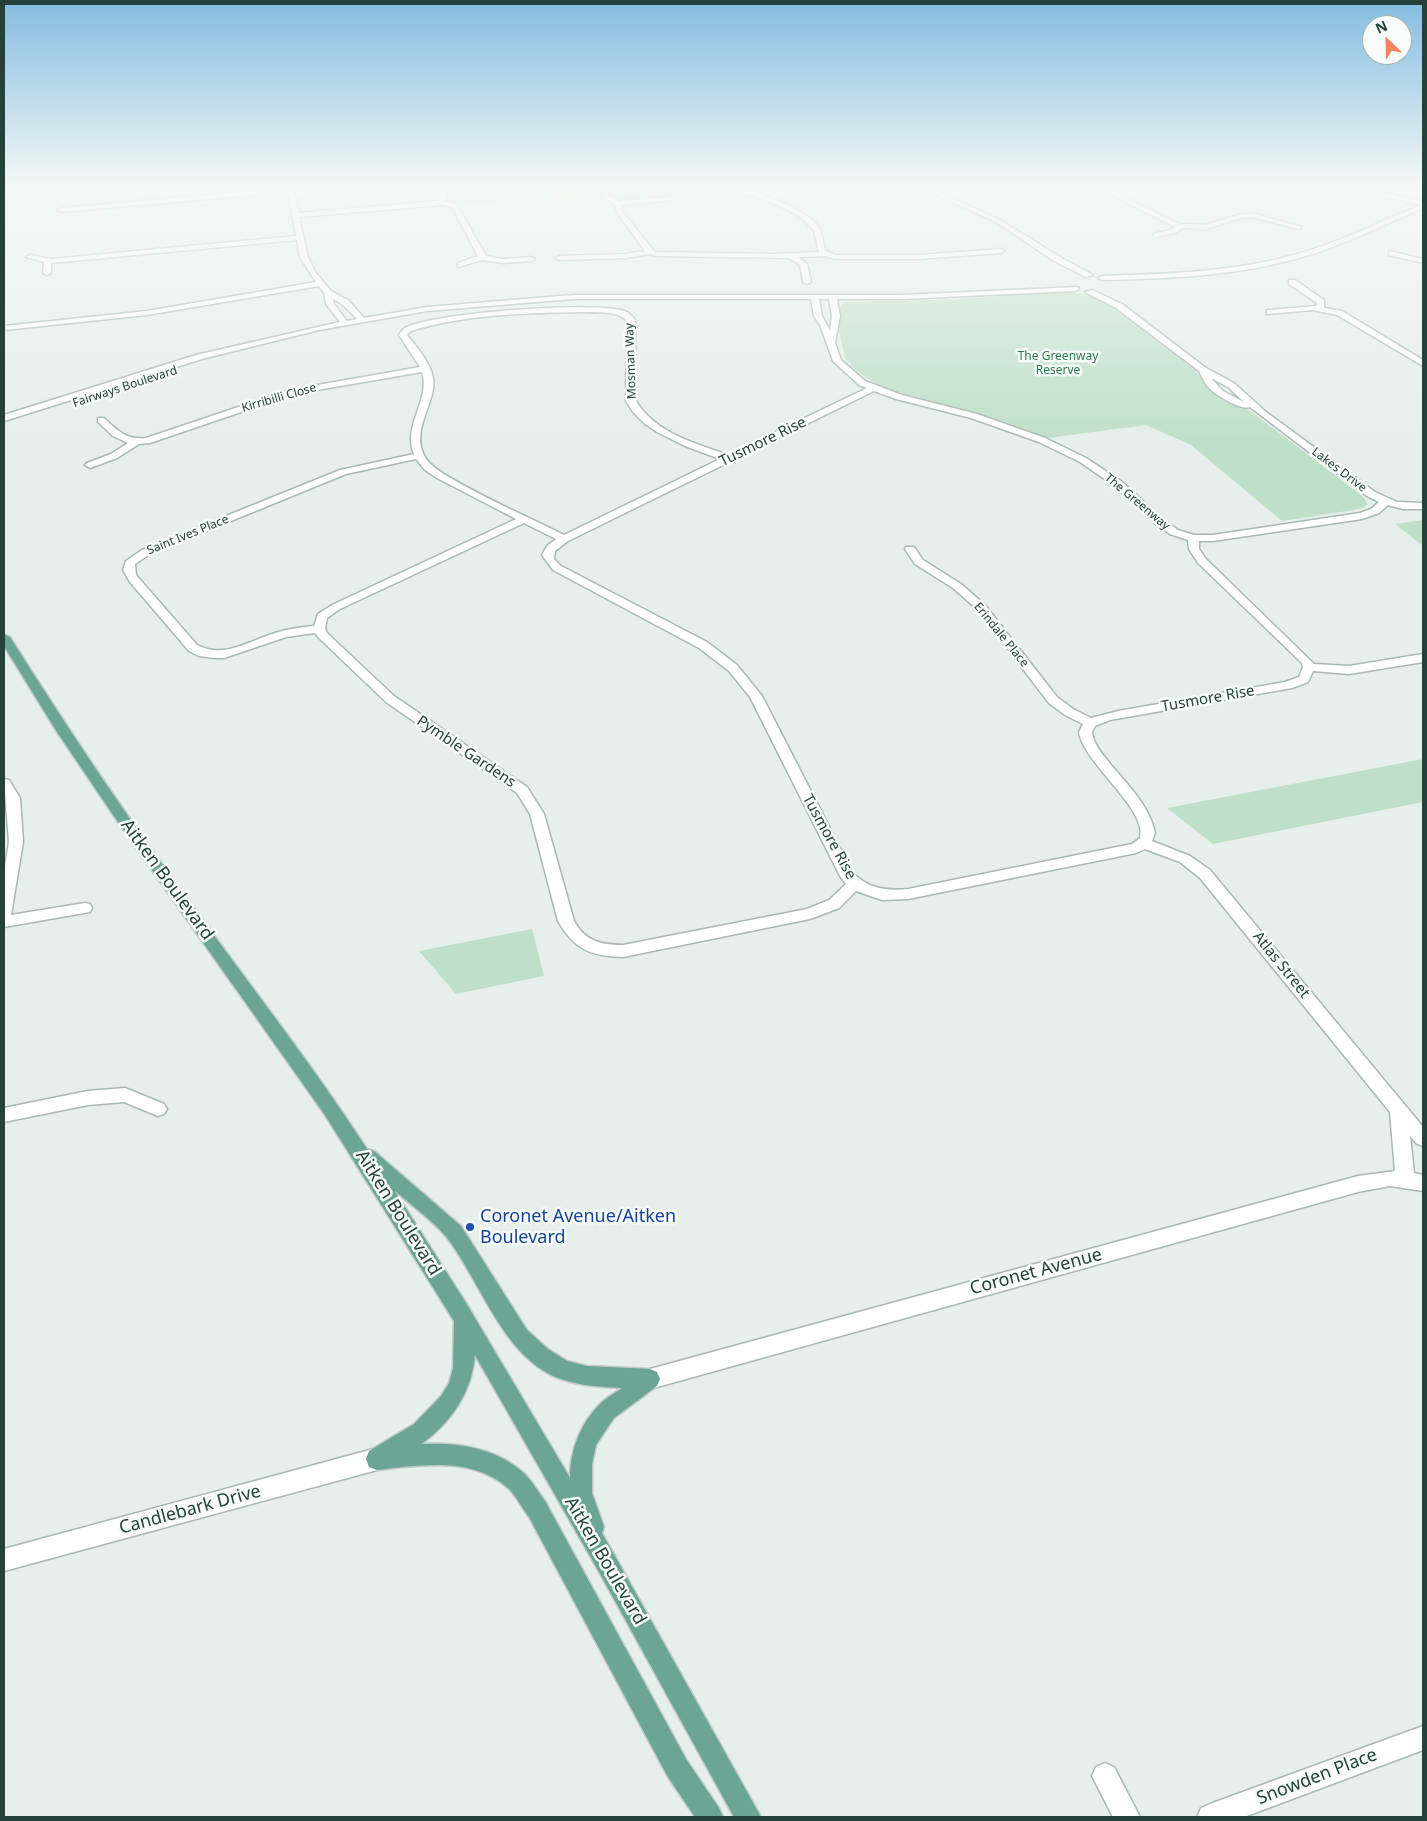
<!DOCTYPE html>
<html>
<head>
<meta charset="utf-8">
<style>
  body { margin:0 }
  #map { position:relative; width:1427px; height:1821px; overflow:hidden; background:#e6efeb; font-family:"Noto Sans",sans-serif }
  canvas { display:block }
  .frame { position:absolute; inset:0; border:5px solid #24423a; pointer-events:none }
  .north { position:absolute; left:1362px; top:15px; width:50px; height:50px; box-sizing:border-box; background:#f7fbf9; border:1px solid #a3b1ad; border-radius:50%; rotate:336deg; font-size:14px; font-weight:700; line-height:20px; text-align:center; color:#24423a }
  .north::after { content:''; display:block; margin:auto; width:18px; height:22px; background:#f4845f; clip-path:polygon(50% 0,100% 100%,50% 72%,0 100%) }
</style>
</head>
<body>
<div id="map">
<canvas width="1427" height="1821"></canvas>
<div class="frame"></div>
<div class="north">N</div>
</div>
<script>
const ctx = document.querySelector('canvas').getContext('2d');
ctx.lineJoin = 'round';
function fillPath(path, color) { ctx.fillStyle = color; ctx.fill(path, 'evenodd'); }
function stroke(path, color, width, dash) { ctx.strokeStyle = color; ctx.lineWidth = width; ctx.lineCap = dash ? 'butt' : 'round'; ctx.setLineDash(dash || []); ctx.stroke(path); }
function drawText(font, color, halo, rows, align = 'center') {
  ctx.font = font + ' "Noto Sans",sans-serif'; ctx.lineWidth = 5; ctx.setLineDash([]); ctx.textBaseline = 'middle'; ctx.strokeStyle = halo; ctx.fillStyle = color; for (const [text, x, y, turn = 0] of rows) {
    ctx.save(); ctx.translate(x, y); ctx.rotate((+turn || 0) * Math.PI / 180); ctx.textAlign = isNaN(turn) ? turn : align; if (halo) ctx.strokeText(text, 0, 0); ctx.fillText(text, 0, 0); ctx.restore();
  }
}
const green = new Path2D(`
  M 446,186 L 541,186 L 551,188 L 714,186 L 716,192 L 731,197 L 676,202 L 672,197 L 622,201 L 614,199 L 609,196 L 590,195 L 461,205 L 450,201 Z
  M 1062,291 L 1090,295 L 1112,307 L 1196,371 L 1210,390 L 1253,413 L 1356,491 L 1365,499 L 1367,504 L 1365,507 L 1354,510 L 1282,521 L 1191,445 L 1146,425 L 1048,438 L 994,418 L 914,398 L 878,385 L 855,370 L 845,358 L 838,327 L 841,319 L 840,307 L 845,302 L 965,299 Z
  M 1423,520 L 1423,546 L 1395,524 Z
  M 1423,759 L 1423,802 L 1213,844 L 1167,808 Z
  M 532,929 L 544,976 L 456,994 L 419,951 Z`);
const minor = new Path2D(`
  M 287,186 L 293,186 L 299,213 L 438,201 L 441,195 L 437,186 L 443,186 L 447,195 L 444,201 L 457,205 L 486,256 L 503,259 L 531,257 L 535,259 L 531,261 L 503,263 L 482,260 L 458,267 L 458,263 L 478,256 L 452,207 L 444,205 L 299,217 L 308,257 L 315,272 L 331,291 L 348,300 L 364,318 L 427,307 L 573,295 L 902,295 L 1078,287 L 1079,289 L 1075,291 L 902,299 L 837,299 L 840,316 L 835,343 L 841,360 L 865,381 L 902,395 L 977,414 L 1045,438 L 1086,458 L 1121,481 L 1165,521 L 1178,530 L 1194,535 L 1213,535 L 1360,513 L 1371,509 L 1379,502 L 1367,496 L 1250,407 C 1241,411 1214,394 1207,386 C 1204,381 1201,376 1199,371 L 1116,308 L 1085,292 L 1092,290 L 1122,304 L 1206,368 L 1234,383 L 1266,412 L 1375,492 L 1397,502 L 1423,503 L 1423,509 L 1403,509 L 1388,505 L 1379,513 L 1362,519 L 1213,541 L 1199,541 L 1199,549 L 1206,559 L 1314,664 L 1349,666 L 1423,654 L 1423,662 L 1349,674 L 1313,671 L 1308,682 L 1292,688 L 1110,720 L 1095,726 L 1092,732 C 1094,746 1103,754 1111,765 C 1128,785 1150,807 1155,833 L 1152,841 L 1190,856 L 1210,870 L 1423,1127 L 1423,1146 L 1417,1144 L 1410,1136 L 1414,1173 L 1423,1175 L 1423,1191 L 1390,1186 L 1358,1192 L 650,1389 L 643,1386 L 640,1379 L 643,1372 L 650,1369 L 1358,1176 L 1395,1171 L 1390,1112 L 1200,878 L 1180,862 L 1145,849 L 1136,853 L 908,899 L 882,900 L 856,891 L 839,908 L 810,919 L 623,957 C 590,956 575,950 558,921 L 530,814 L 517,793 L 386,702 L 319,638 L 315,633 L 286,637 L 224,658 L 214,658 L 199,656 L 189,651 L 130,582 L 123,570 L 126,561 L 142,550 L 340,470 L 414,454 C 402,426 431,399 422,372 L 294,394 L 150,443 L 139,444 L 117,458 L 90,468 L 85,465 L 87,463 L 111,454 L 128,443 L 113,436 L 98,422 L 98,418 L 104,418 C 118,431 126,440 146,438 L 289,390 L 420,367 L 399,335 C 401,332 403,328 407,327 C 434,313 600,300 627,312 C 630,314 633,317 635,320 L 636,401 C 655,433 695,443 728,455 L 867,388 L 859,385 L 833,361 L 820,325 L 814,316 L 811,299 L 573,299 L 427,311 L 319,330 L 202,359 L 4,421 L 4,415 L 196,355 L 340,322 L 326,304 L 324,293 L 319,286 L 147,315 L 4,330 L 4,326 L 147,311 L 316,282 L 300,257 L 297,240 L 51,263 L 51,273 L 47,275 L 43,273 L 44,262 L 26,257 L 30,255 L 51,259 L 296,236 L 288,192 L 61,212 L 58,210 L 61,208 L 287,188 ZM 333,299 L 342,304 L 357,319 L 347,321 L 334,304 ZM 819,299 L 829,299 L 832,316 L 830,330 L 822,316 ZM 584,312 C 597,313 617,310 627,321 L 626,401 L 633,412 L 644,423 L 657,432 L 685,446 L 720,459 L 564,535 C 524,515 482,497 444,474 C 436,469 426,462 423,453 C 412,427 437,401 433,378 C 430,361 417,348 407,335 L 411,331 C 466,314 527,313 584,312 ZM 1211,378 L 1228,387 L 1244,402 L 1223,391 ZM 874,391 L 896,399 L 971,418 L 1039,442 L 1080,462 L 1113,485 L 1157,525 L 1170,534 L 1188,540 L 1189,549 L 1198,563 L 1302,663 L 1303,667 L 1299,677 L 1285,682 L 1118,711 L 1091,718 L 1073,709 L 1057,697 L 985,605 L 961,584 L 923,560 L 914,547 L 906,547 L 905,549 L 915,564 L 953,588 L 977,609 L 1049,703 L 1065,715 L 1083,724 L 1079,732 C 1083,763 1148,809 1140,838 L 1132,844 L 908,889 C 886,891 869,889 853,873 L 762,696 L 737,665 L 707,642 L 561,566 L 554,559 L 555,551 L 568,541 ZM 416,459 L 425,470 L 437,478 L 516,519 L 332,605 L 318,614 L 314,626 C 301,627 288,629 275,633 C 249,641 224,659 197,645 L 136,575 L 135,564 L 150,554 L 346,474 ZM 524,523 L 556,539 L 547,546 L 542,555 L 553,570 L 699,648 L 729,671 L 750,697 L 840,876 L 846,884 L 829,900 L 807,909 L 623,945 C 601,945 585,941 574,921 L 544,814 L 527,787 L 394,696 L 328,634 L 325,629 L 327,618 L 340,609 Z
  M 735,186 L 759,187 L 762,191 L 759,193 L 791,206 L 814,221 L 821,231 L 825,250 L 835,255 L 918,255 L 1001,249 L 1005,251 L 1001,253 L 918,259 L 834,259 L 826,256 L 798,257 L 807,264 L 811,282 L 807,284 L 803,282 L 800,265 L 789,258 L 656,256 L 650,254 L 626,258 L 559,260 L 555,258 L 559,256 L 626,254 L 645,251 L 616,211 L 615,204 L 602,197 L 601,196 L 604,194 L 619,201 L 674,197 L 675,198 L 672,200 L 622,205 L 622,211 L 653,250 L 657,252 L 774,254 L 819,252 L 814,231 L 803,219 L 786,209 L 752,195 L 746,196 L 731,192 L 730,191 ZM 750,188 L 755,190 L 746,192 L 738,190 Z
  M 917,186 L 925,186 L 1000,220 L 1060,257 L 1093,275 L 1086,277 L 1054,261 L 996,222 Z
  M 1094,186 L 1102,186 L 1179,224 L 1205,225 L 1238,215 L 1252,213 L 1302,227 L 1299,229 L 1252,217 L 1241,218 L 1206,229 L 1183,228 L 1175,233 L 1155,237 L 1153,236 L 1153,234 L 1171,230 L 1175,227 Z
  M 1339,186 L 1350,186 L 1423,201 L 1423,208 C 1382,226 1342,246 1299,258 C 1235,276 1168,279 1102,280 L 1098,278 L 1102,276 C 1166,274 1232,272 1294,255 C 1338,243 1379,222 1421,205 Z
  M 1389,251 L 1423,259 L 1423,263 L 1389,255 Z
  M 1289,280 L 1295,280 L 1324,300 L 1324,308 L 1342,311 L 1423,360 L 1423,366 L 1337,315 L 1313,310 L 1267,314 L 1267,310 L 1270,310 L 1316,306 L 1317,303 L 1289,284 Z
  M 4,779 L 9,780 L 20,798 L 23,842 L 11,915 L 85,903 L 90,904 L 92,908 L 90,912 L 4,927 L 4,872 L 9,842 Z
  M 125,1088 L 164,1104 L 167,1109 L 164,1114 L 158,1116 L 124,1102 L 88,1105 L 4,1122 L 4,1108 L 88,1091 Z
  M 377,1448 L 385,1451 L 388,1459 L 385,1467 L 377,1470 L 4,1571 L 4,1549 Z
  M 1423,1726 L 1423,1750 L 1244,1817 L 1197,1817 L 1201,1808 L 1210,1804 Z
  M 1105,1763 L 1114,1767 L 1140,1817 L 1113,1817 L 1092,1776 L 1096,1767 Z`);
const major = new Path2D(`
  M 4,634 L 10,637 C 69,731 131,823 197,912 C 254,991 314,1067 367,1149 L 374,1151 L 461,1226 L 527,1330 L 548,1349 L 567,1361 L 587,1366 L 650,1369 L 657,1372 L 660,1379 L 657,1386 L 614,1418 L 596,1445 L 592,1464 L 592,1493 L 604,1527 L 602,1533 L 761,1817 L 734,1817 L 598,1570 L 475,1355 C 472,1392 451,1423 421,1444 C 458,1442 496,1448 524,1473 C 532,1481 538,1492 545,1501 L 686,1759 L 719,1808 L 723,1817 L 695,1817 L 668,1777 L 529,1517 C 522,1508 517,1497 509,1489 C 473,1456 421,1465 377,1470 L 369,1467 L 366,1459 L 369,1451 L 414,1424 L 441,1396 L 449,1383 L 453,1368 L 454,1321 L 325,1115 L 122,828 L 57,732 L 4,646 ZM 394,1190 C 410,1204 436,1223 448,1239 C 482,1284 504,1359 561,1379 C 581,1386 601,1387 622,1388 C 615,1393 606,1398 600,1404 C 580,1424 570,1451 570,1478 L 466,1303 Z`);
const markers = [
  [470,1227,5,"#1a4fb4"]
];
const farParknames = [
  ["The Greenway",1058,357],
  ["Reserve",1058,371]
];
const farStreetnames = [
  ["Mosman Way",631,361,-92],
  ["Fairways Boulevard",125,387,-18],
  ["Kirribilli Close",279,398,-16],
  ["Lakes Drive",1339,470,37],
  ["The Greenway",1137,502,40],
  ["Saint Ives Place",188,535,-22],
  ["Erindale Place",1001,635,51]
];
const streetNames = [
  ["Tusmore Rise",763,442,-26],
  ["Tusmore Rise",1208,699,-10],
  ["Pymble Gardens",466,752,34],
  ["Tusmore Rise",829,837,61],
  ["Atlas Street",1281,965,51]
];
const nearStreetnames = [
  ["Aitken Boulevard",167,880,54],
  ["Aitken Boulevard",398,1213,58],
  ["Coronet Avenue",1036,1272,-15],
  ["Candlebark Drive",190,1510,-15],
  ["Aitken Boulevard",605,1561,60],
  ["Snowden Place",1317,1777,-21]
];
const nearTransitnames = [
  ["Coronet Avenue/Aitken",480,1217],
  ["Boulevard",480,1238]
];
fillPath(green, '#bfe0c8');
stroke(minor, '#a8b8b2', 3);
stroke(major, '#c2cac8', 3);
fillPath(minor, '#fff');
fillPath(major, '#6aa596');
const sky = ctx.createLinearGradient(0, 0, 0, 441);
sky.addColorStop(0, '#84bce0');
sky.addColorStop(0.42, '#f4f8f6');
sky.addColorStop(1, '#f4f8f600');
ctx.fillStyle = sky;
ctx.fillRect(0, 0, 1427, 441);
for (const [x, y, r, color] of markers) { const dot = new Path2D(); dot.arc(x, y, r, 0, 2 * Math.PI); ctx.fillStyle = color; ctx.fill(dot); stroke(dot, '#f7fbf9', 2); }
drawText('12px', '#2d7a4b', '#f7fbf9', farParknames);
drawText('12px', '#24423a', '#f7fbf9', farStreetnames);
drawText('15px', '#24423a', '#f7fbf9', streetNames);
drawText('18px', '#24423a', '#f7fbf9', nearStreetnames);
drawText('18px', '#164399', '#f7fbf9', nearTransitnames, 'left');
</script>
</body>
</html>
